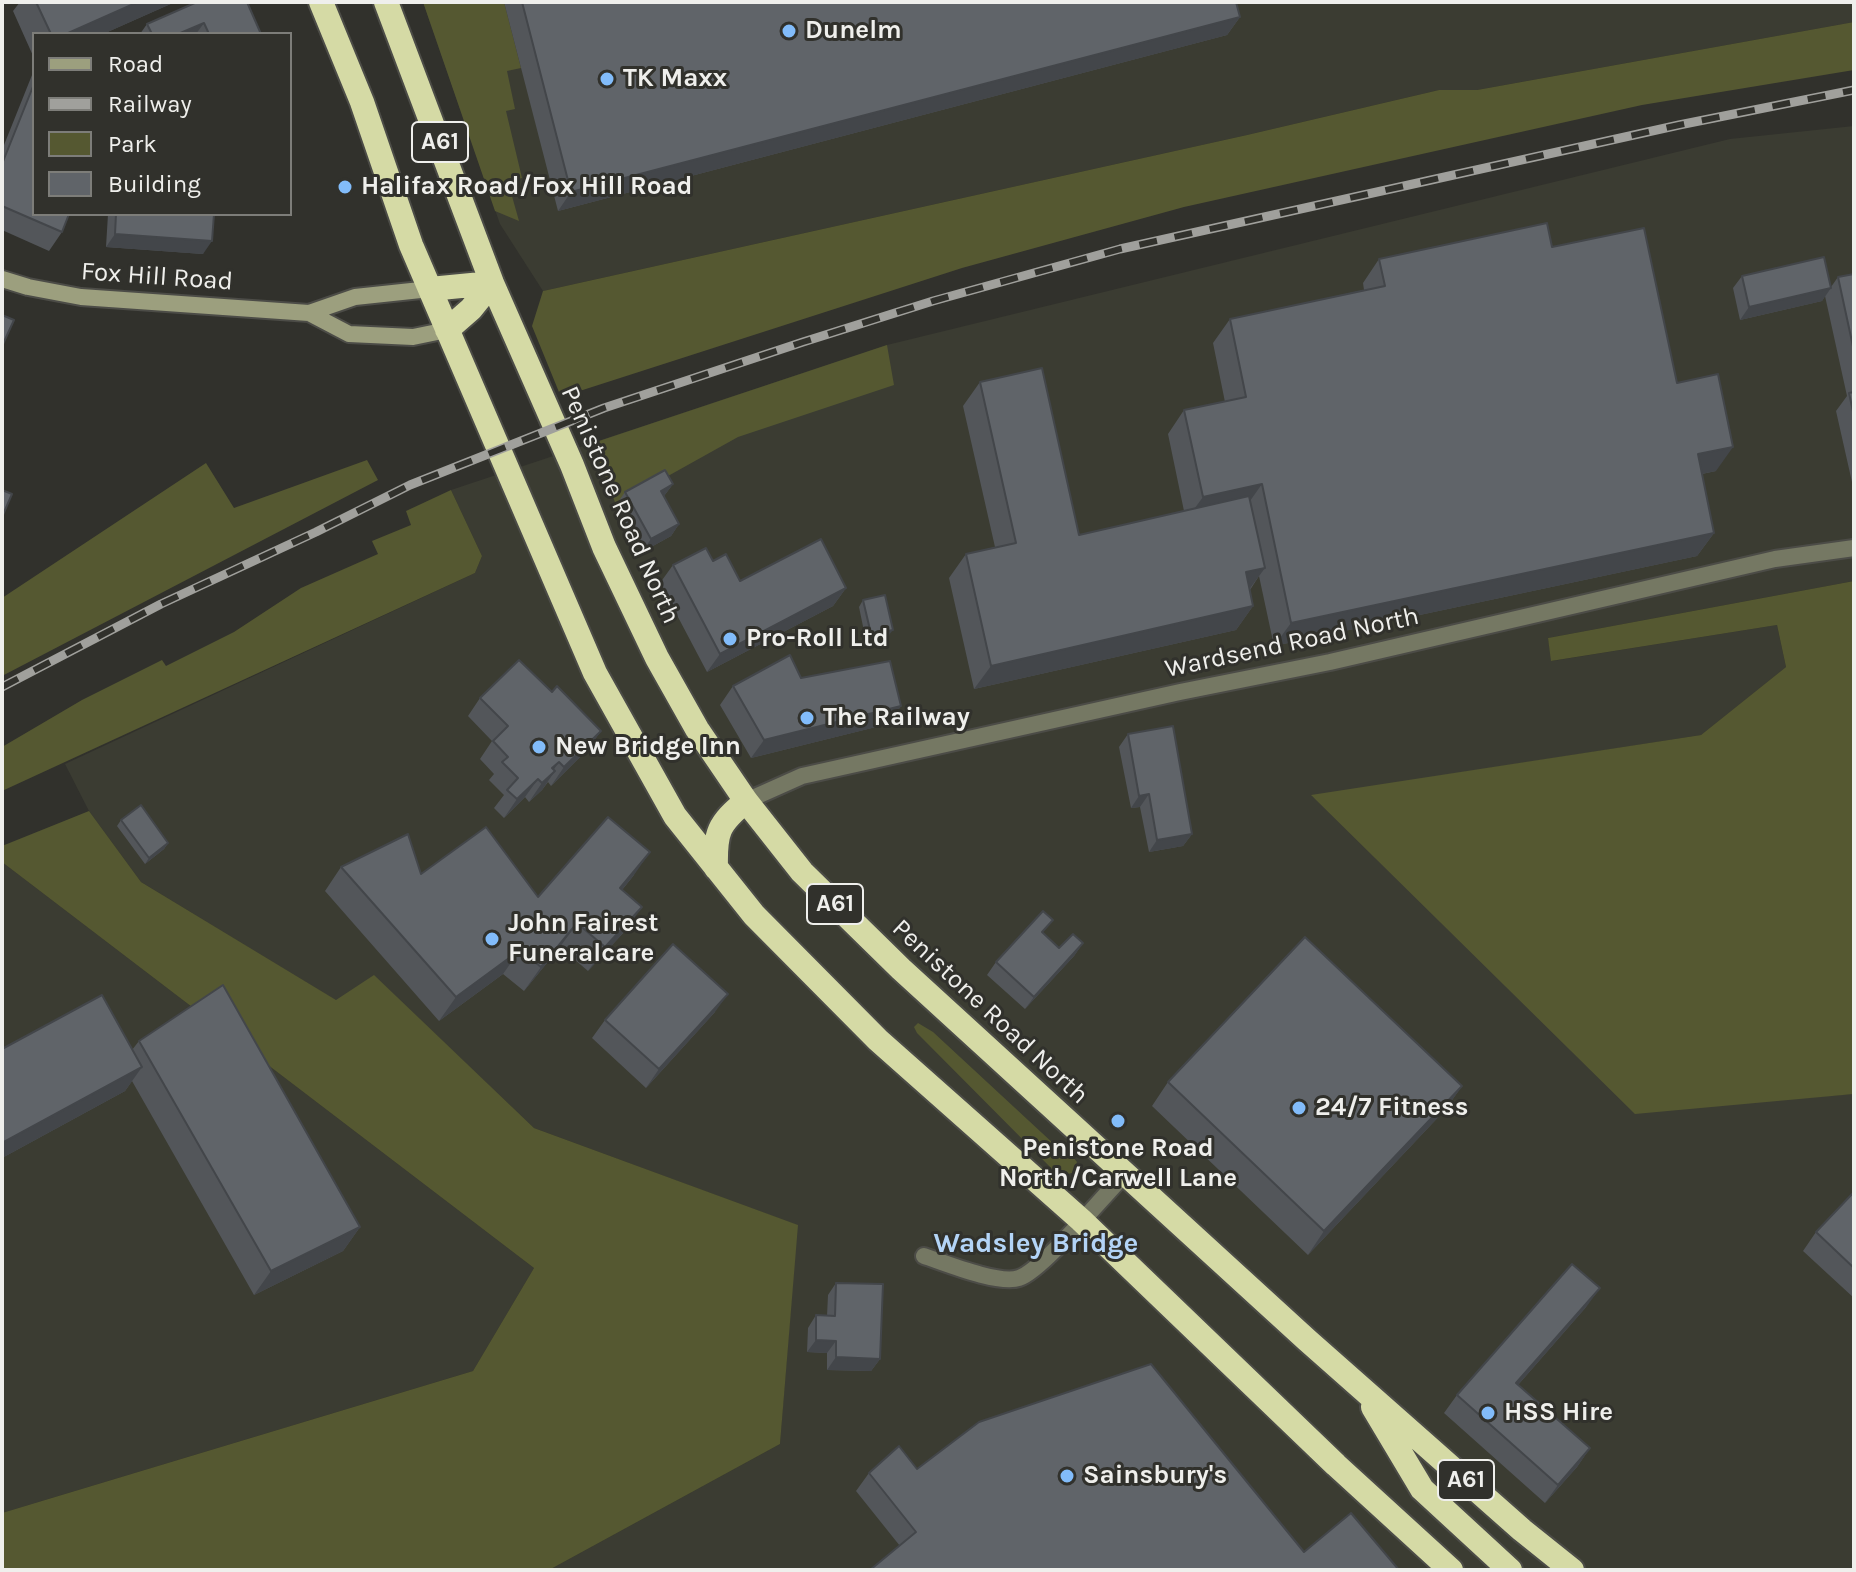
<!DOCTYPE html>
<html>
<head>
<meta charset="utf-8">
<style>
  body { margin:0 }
  #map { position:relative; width:1856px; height:1572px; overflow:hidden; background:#31312c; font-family:Karla,sans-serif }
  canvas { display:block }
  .frame { position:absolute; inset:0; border:4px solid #efefec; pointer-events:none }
  .legend { position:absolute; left:32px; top:32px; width:260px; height:184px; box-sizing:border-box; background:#31312c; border:2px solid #7d7d79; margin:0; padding:10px 14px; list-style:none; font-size:24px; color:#efefec }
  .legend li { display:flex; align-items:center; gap:16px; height:40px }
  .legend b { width:40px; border:2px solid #7d7d79 }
</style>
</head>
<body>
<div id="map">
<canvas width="1856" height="1572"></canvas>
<div class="frame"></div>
<ul class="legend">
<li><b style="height:10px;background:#9c9f7e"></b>Road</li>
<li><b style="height:10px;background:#a0a09c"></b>Railway</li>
<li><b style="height:22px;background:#555831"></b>Park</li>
<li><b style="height:22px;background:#606469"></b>Building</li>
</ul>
</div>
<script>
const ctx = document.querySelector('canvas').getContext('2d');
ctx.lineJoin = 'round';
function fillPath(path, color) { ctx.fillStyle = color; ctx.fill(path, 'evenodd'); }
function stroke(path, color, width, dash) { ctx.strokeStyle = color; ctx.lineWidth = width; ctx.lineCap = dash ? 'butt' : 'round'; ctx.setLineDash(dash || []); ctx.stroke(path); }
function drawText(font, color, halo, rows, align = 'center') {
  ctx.font = font + ' Karla,sans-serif'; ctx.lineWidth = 6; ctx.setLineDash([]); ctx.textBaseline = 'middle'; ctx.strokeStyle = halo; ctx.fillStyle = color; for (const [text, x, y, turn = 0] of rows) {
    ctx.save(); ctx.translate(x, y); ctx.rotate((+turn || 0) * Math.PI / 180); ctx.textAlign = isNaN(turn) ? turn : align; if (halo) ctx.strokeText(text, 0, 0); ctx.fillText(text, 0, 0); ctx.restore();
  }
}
const built = new Path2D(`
  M 423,2 L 1854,2 L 1854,22 L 1477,90 L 1439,90 L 1247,135 L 543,291 L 500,224 Z
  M 1854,126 L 1854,581 L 1548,638 L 1552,661 L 1777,625 L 1786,667 L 1701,735 L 1312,796 L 1785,1099 L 1854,1094 L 1854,1570 L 549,1570 L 780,1444 L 797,1225 L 534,1128 L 374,976 L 337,1001 L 141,882 L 89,811 L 65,764 L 475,573 L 482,556 L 451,490 L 887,345 L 1730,139 Z
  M 2,862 L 534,1268 L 473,1371 L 2,1513 Z`);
const green = new Path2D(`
  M 423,2 L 504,2 L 521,68 L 507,71 L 515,109 L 506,111 L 522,178 L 508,182 L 519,221 L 495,211 Z
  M 1854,22 L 1854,70 L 1642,105 L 1184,207 L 962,268 L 561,397 L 532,326 L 543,291 L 1247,135 L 1439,90 L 1477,90 Z
  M 887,345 L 894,385 L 738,437 L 616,505 L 593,443 Z
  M 367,460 L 378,480 L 2,676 L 2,598 L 206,463 L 234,508 Z
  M 451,490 L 482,556 L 475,573 L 2,791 L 2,747 L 82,700 L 162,660 L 166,666 L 234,632 L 301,588 L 378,554 L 372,541 L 411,525 L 406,511 Z
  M 1854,581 L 1854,1094 L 1635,1114 L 1311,795 L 1701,735 L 1786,667 L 1777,625 L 1551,661 L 1548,638 Z
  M 89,811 L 141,882 L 336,1000 L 374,975 L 534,1128 L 798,1225 L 780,1444 L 549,1570 L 2,1570 L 2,1513 L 473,1371 L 534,1268 L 2,862 L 2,846 Z
  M 918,1023 L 933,1032 L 1069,1158 L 1072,1156 L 1077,1162 L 1072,1173 L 1059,1176 L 917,1033 L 914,1027 Z`);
const street = new Path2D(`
  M 746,801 L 802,776 L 1180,692 L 1330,662 L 1775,559 L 1854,548
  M 924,1256 C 945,1263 999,1285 1019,1278 C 1043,1270 1104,1195 1125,1174`);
const secondary = new Path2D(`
  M 2,279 L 28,287 L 81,297 L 309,313 L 355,297 L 430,289
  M 309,313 L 349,334 L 413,337 L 447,330`);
const highway = new Path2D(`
  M 321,2 L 362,102 L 411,245 L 595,673 L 675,816 L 754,915 L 878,1040 L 1081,1220 L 1336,1465 L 1451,1570
  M 386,2 L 492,283 L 572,465 L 604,547 L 657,658 L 697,729 L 746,801 L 802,872 L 901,969 L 1307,1340 L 1522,1530 L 1572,1570
  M 430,289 L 492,283
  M 447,330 L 471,309 L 492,283
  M 716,868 C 715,832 718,824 746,801
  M 1373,1407 L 1422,1489 L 1510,1570`);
const rail = new Path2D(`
  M 2,687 L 161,604 L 316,532 L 410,485 L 604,408 L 803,342 L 933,301 L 1120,249 L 1679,125 L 1854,90`);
const wall = new Path2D(`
  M 20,2 L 175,2 L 103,34 L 34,34 L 34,58 L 13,11 Z
  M 197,2 L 261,34 L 140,34 L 147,24 Z
  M 504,2 L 1236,2 L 1240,17 L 1227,35 L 558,211 Z
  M 34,70 L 34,214 L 62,232 L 49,251 L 2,230 L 2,150 Z
  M 108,214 L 214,214 L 203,254 L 106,247 Z
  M 1552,247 L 1677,383 L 1716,471 L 1702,474 L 1714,533 L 1697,556 L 1274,646 L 1259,576 L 1250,590 L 1253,606 L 1236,630 L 974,689 L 949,578 L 966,554 L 995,547 L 963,406 L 980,382 L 1079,535 L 1184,511 L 1168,434 L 1184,410 L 1225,402 L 1213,343 L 1230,319 L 1364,290 L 1363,283 L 1379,259 Z
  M 1854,274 L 1854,491 L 1836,411 L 1847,396 L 1825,296 L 1822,301 L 1740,320 L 1733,288 L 1742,276 L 1831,287 L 1838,277 Z
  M 673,484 L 664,496 L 679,524 L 671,536 L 642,552 L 616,505 L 625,492 Z
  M 713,561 L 740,581 L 846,588 L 833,606 L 707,672 L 660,583 L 673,565 Z
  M 863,600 L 888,636 L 866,641 L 859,607 Z
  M 801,678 L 901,706 L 888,724 L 751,758 L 720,705 L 733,686 Z
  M 552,692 L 601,731 L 588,749 L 551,786 L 548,782 L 542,790 L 529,802 L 525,797 L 504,818 L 494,808 L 504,795 L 489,780 L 494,774 L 480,759 L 492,741 L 468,716 L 480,698 Z
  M 1128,734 L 1192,834 L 1183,846 L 1149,852 L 1140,807 L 1131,808 L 1119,747 Z
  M 121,820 L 168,843 L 164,849 L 145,864 L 117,826 Z
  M 341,867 L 421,874 L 538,897 L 634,875 L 622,890 L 625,931 L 588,971 L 560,947 L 524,991 L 503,974 L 439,1021 L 325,891 Z
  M 1043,934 L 1059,948 L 1083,943 L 1074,956 L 1025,1009 L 987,975 L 996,962 Z
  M 715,1012 L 646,1088 L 592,1038 L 605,1020 Z
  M 139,1041 L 360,1227 L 343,1251 L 254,1295 L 132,1081 L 125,1091 L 2,1158 L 2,1049 L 132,1050 Z
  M 1168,1082 L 1462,1086 L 1445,1110 L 1308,1255 L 1152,1106 Z
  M 1854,1192 L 1854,1298 L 1803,1251 L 1816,1232 Z
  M 836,1283 L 880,1359 L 871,1371 L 827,1370 L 827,1353 L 807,1352 L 808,1328 L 816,1315 L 827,1316 L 828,1295 Z
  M 1587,1306 L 1518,1385 L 1590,1448 L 1577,1467 L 1545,1503 L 1444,1413 L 1457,1395 Z
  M 917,1469 L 1304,1552 L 900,1546 L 856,1491 L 869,1473 Z`);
const shadedWall = new Path2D(`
  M 138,2 L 175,2 L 103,34 L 66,34 Z
  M 1240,17 L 1227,35 L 558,211 L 571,192 Z
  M 204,23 L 196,34 L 178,34 Z
  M 115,234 L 212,241 L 203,254 L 106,247 Z
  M 1831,288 L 1822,301 L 1740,320 L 1749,307 Z
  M 1733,447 L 1716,471 L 1681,478 L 1698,454 Z
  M 673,484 L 664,496 L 661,491 Z
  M 1262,484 L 1245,508 L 1186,520 L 1203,497 Z
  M 679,524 L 671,536 L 642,552 L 651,539 Z
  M 1714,533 L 1697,556 L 1274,646 L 1291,623 Z
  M 1265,568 L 1248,591 L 1246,572 Z
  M 846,588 L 833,606 L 707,672 L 720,654 Z
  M 1253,606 L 1236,630 L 974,689 L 991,666 Z
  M 893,630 L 888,636 L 866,641 L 871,634 Z
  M 901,706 L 888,724 L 751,758 L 764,740 Z
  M 601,731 L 588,749 L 551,786 L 564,767 Z
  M 559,762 L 547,779 L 555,771 L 542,790 L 529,802 L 552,768 Z
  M 538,779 L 525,797 L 504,818 L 517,799 Z
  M 1149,794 L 1140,807 L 1131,808 L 1139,796 Z
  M 1192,834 L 1183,846 L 1149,852 L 1157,840 Z
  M 168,843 L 164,849 L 145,864 L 149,858 Z
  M 650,852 L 634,875 L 604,912 L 620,888 Z
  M 642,907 L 625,931 L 588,971 L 605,947 Z
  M 577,923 L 560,947 L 524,991 L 541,967 Z
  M 1083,943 L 1074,956 L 1025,1009 L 1034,997 Z
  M 520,950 L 503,974 L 439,1021 L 456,997 Z
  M 728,994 L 715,1012 L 646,1088 L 659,1069 Z
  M 142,1067 L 125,1091 L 2,1158 L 2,1143 Z
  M 1462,1086 L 1445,1110 L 1308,1255 L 1324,1231 Z
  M 360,1227 L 343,1251 L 254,1295 L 271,1271 Z
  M 1600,1288 L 1587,1306 L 1503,1402 L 1516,1383 Z
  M 816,1340 L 836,1341 L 827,1353 L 807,1352 Z
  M 836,1357 L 880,1359 L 871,1371 L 827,1370 Z
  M 1590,1448 L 1577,1467 L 1545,1503 L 1558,1485 Z`);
const building = new Path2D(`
  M 36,2 L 138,2 L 66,34 L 51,34 Z
  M 197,2 L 247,2 L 261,34 L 209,34 L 204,23 L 178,34 L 152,34 L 147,24 Z
  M 522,2 L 1236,2 L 1240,17 L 571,192 Z
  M 34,84 L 34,214 L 69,214 L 62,232 L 2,206 L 2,164 Z
  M 116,214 L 214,214 L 212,241 L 115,234 Z
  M 1547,223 L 1552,247 L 1644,228 L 1677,383 L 1718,374 L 1733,447 L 1698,454 L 1714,533 L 1291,623 L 1262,484 L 1203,497 L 1184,410 L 1246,397 L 1230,319 L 1385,286 L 1379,259 Z
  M 1824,257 L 1831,288 L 1749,307 L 1742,276 Z
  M 1854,274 L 1854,351 L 1838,277 Z
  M 2,315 L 14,320 L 3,344 L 2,343 Z
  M 1042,368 L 1079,535 L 1249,496 L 1265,568 L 1246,572 L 1253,606 L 991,666 L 966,554 L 1016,543 L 980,382 Z
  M 1854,392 L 1854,416 L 1849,393 Z
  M 665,470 L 673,484 L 661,491 L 679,524 L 651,539 L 625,492 Z
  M 2,490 L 12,494 L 2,517 Z
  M 821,539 L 846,588 L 720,654 L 673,565 L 706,548 L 713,561 L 726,554 L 740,581 Z
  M 885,595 L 893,630 L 871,634 L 863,600 Z
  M 790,655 L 801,678 L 890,661 L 901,706 L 764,740 L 733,686 Z
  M 519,660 L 552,692 L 557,686 L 601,731 L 564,767 L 559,762 L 552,768 L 555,771 L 542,783 L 538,779 L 517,799 L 507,790 L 518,778 L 502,762 L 508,757 L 493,741 L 508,726 L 480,698 Z
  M 1173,726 L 1192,834 L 1157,840 L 1149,794 L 1139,796 L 1128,734 Z
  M 141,805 L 168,843 L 149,858 L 121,820 Z
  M 608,817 L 650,852 L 620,888 L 642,907 L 605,947 L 577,923 L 541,967 L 520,950 L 456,997 L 341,867 L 408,834 L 421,874 L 486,827 L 538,897 Z
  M 1043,911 L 1053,920 L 1042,932 L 1059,948 L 1073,934 L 1083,943 L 1034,997 L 996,962 Z
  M 1305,937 L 1462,1086 L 1324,1231 L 1168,1082 Z
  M 673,944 L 728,994 L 659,1069 L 605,1020 Z
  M 223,985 L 360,1227 L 271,1271 L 139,1041 Z
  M 102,995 L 142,1067 L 2,1143 L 2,1049 Z
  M 1854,1192 L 1854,1268 L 1816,1232 Z
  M 1572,1264 L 1600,1288 L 1516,1383 L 1590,1448 L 1558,1485 L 1457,1395 Z
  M 836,1283 L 883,1284 L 880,1359 L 836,1357 L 836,1341 L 816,1340 L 816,1315 L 835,1316 Z
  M 1151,1364 L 1304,1552 L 1351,1513 L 1399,1570 L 870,1570 L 916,1532 L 869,1473 L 899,1446 L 917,1469 L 979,1422 Z`);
const markers = [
  [789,31,8,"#82bcfa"],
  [607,79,8,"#82bcfa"],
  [345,187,8,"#82bcfa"],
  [730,639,8,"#82bcfa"],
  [807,718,8,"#82bcfa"],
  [539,747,8,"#82bcfa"],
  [492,939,8,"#82bcfa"],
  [1299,1108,8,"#82bcfa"],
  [1118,1121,8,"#82bcfa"],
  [1488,1413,8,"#82bcfa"],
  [1067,1476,8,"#82bcfa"]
];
const shields = [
  [440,142,56],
  [835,904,56],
  [1466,1480,56]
];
const shieldNames = [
  ["A61",440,142],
  ["A61",835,904],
  ["A61",1466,1480]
];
const poiNames = [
  ["Dunelm",805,31],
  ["TK Maxx",623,79],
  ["Halifax Road/Fox Hill Road",361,187],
  ["Pro-Roll Ltd",746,639],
  ["The Railway",823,718],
  ["New Bridge Inn",555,747],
  ["John Fairest",508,924],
  ["Funeralcare",508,954],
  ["24/7 Fitness",1315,1108],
  ["Penistone Road",1118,1149,"center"],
  ["North/Carwell Lane",1118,1179,"center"],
  ["HSS Hire",1504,1413],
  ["Sainsbury's",1083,1476]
];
const streetNames = [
  ["Fox Hill Road",157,277,4],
  ["Penistone Road North",620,505,66],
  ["Wardsend Road North",1292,643,-12],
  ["Penistone Road North",990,1012,43]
];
const neighbourhoodNames = [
  ["Wadsley Bridge",1036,1244]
];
fillPath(built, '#3b3c32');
fillPath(green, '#555831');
stroke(street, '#4c4c47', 20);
stroke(secondary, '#4c4c47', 20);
stroke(highway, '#4c4c47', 28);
stroke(street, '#757863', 16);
stroke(secondary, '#9c9f7e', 16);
stroke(highway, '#d5daa5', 24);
stroke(rail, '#a0a09c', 9);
stroke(rail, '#31312c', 6, [18]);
fillPath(wall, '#53565a');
fillPath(shadedWall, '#43464a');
fillPath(building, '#606469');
stroke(building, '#43464a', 2);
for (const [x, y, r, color] of markers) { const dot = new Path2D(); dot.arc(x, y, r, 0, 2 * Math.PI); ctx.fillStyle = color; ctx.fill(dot); stroke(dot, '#31312c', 3); }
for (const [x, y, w] of shields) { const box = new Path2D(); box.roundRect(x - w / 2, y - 20, w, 40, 6); ctx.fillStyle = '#31312c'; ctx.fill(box); stroke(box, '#efefec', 2); }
drawText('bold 24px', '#efefec', null, shieldNames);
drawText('bold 26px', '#efefec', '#31312c', poiNames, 'left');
drawText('26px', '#efefec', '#31312c', streetNames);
drawText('bold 28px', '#b3d4f7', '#31312c', neighbourhoodNames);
</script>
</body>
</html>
